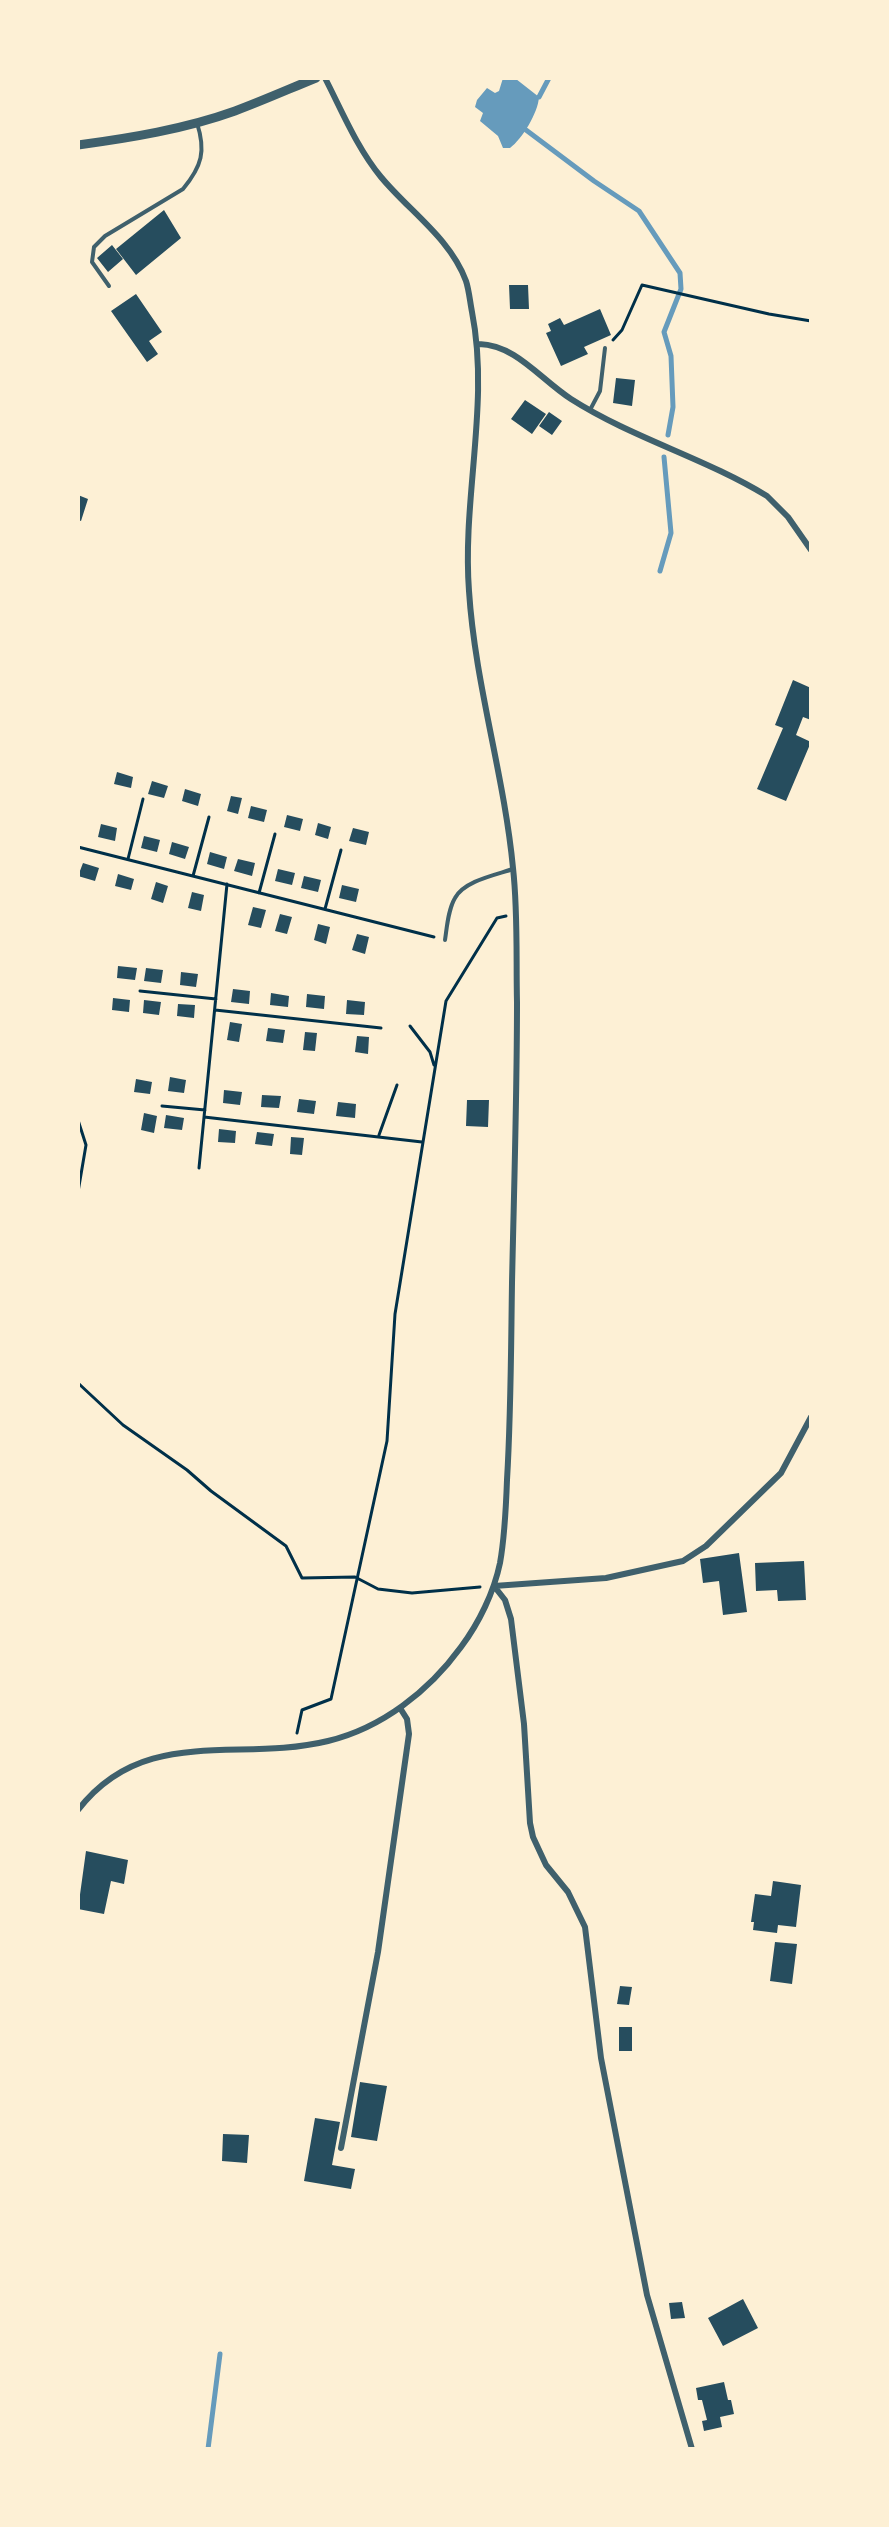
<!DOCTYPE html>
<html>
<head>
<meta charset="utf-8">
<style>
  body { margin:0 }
  #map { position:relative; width:889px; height:2527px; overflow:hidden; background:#fdf0d5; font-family:Inter,sans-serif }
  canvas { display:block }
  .frame { position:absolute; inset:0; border:80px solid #fdf0d5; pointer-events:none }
</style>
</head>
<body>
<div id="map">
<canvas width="889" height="2527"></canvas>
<div class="frame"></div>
</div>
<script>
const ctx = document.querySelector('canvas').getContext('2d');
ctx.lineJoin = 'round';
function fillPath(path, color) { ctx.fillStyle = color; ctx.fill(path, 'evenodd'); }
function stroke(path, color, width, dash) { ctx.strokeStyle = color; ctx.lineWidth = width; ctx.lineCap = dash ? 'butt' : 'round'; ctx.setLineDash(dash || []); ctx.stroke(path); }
const water = new Path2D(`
  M 503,78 L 516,79 L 539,97 C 538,113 522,139 510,148 L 503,148 L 498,136 L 480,121 L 483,113 L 475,107 L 477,100 L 487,88 L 495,93 L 499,91 Z`);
const stream = new Path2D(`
  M 539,97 L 549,78
  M 526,130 L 594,181 L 639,211 L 680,273 L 681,289 L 664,332 L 671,356 L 673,407 L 668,435
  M 660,571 L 671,533 L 664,457
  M 208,2449 L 220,2354`);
const building = new Path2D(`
  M 164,210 L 181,238 L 136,275 L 116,249 Z
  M 112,245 L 123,259 L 108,272 L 97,258 Z
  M 509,285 L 528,285 L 529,309 L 510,309 Z
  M 136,294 L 162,332 L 149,341 L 158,354 L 147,362 L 111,311 Z
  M 600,309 L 611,335 L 584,347 L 588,354 L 561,366 L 546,333 L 551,331 L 548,324 L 560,318 L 564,325 Z
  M 616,378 L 635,380 L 632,406 L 613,403 Z
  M 525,400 L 546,414 L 532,434 L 511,419 Z
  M 549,412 L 562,421 L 552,435 L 539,426 Z
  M 78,495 L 88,499 L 81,521 L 78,520 Z
  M 793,680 L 811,688 L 811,720 L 803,717 L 796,735 L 811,742 L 786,801 L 757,789 L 783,728 L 775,725 Z
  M 117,772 L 133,777 L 131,788 L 114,784 Z
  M 152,781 L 168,786 L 164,798 L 148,794 Z
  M 185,789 L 201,794 L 198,806 L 182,801 Z
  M 231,796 L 242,798 L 238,814 L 227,811 Z
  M 251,806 L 267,810 L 264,822 L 248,818 Z
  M 287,815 L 303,819 L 300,831 L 284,827 Z
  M 318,823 L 331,827 L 328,839 L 315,835 Z
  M 101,824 L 117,828 L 115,841 L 98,837 Z
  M 353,828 L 369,832 L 366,845 L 349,841 Z
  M 144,836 L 160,840 L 157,852 L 141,848 Z
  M 172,842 L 189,847 L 185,859 L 169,854 Z
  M 210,852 L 227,857 L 224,869 L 207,864 Z
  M 238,859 L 255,863 L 252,876 L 234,871 Z
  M 83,863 L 99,868 L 95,881 L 78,876 Z
  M 278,869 L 295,873 L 292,885 L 275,881 Z
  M 118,874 L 134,879 L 131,890 L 115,886 Z
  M 304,876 L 321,880 L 318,892 L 301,888 Z
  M 156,882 L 168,886 L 163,903 L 151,899 Z
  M 342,885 L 359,889 L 356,902 L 339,898 Z
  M 192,892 L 204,895 L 201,911 L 188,908 Z
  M 253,907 L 266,910 L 261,928 L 248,925 Z
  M 280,914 L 292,917 L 287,934 L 275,931 Z
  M 318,924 L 330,927 L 326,944 L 314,940 Z
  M 357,934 L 369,937 L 365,954 L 352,950 Z
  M 118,966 L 137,968 L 135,980 L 117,978 Z
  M 146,968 L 163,970 L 161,983 L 144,981 Z
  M 181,972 L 198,974 L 196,987 L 180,985 Z
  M 233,989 L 250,991 L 249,1004 L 231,1002 Z
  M 271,993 L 289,996 L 288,1007 L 270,1005 Z
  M 307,994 L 325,996 L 324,1009 L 306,1007 Z
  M 113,998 L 130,1000 L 129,1012 L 112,1010 Z
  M 144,1000 L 161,1002 L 159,1015 L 143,1013 Z
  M 347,1000 L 365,1002 L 364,1015 L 346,1014 Z
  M 178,1004 L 195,1005 L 194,1018 L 177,1016 Z
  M 230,1022 L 242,1024 L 239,1042 L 227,1040 Z
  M 268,1028 L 285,1030 L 283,1043 L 266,1041 Z
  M 305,1032 L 317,1033 L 315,1051 L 303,1050 Z
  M 357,1036 L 369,1037 L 368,1054 L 355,1052 Z
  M 170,1077 L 186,1080 L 184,1093 L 168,1091 Z
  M 136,1079 L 152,1082 L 150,1094 L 134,1092 Z
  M 224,1090 L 242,1092 L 240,1105 L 223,1103 Z
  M 262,1095 L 281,1096 L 279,1108 L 261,1107 Z
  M 299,1099 L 316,1101 L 314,1114 L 297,1112 Z
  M 467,1100 L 489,1100 L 488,1127 L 466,1126 Z
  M 338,1102 L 356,1104 L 355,1118 L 336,1116 Z
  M 144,1113 L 157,1116 L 154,1133 L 141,1130 Z
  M 166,1115 L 184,1118 L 182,1130 L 164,1128 Z
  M 219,1129 L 236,1131 L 235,1143 L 218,1142 Z
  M 257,1132 L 274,1134 L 272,1146 L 255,1144 Z
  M 291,1137 L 304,1138 L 302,1155 L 290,1154 Z
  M 739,1553 L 747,1612 L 723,1615 L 719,1581 L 703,1583 L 700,1559 Z
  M 804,1561 L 806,1600 L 778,1601 L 777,1590 L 756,1591 L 755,1563 Z
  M 86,1851 L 128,1860 L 124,1884 L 111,1881 L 104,1914 L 78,1909 Z
  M 773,1881 L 801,1885 L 796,1927 L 778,1925 L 777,1933 L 753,1930 L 754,1922 L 751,1922 L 755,1894 L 771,1896 Z
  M 775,1942 L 797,1944 L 792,1984 L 770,1981 Z
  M 620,1986 L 632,1987 L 629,2005 L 617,2004 Z
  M 619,2027 L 632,2027 L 632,2051 L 619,2051 Z
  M 360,2082 L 387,2086 L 377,2141 L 351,2137 Z
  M 315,2118 L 340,2122 L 332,2165 L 355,2169 L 351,2189 L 304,2181 Z
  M 223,2134 L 249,2135 L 247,2163 L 222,2161 Z
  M 743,2299 L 758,2328 L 723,2346 L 708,2318 Z
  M 682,2302 L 685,2318 L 671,2319 L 669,2303 Z
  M 724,2382 L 728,2400 L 731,2400 L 734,2414 L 720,2417 L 722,2427 L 704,2431 L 702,2421 L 707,2420 L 702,2400 L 698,2400 L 696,2388 Z`);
const path = new Path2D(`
  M 613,340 L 622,330 L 642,285 L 769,314 L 811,321
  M 78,847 L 434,937
  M 128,859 L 143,799
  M 193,876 L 209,817
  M 259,893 L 275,834
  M 325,909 L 341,850
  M 140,991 L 216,999
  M 215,1010 L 381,1028
  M 410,1026 L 430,1052 L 434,1065
  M 162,1106 L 205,1110
  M 204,1117 L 422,1142
  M 78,1120 L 86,1145 L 78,1192
  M 379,1135 L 397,1085
  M 199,1168 L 227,884
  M 78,1383 L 123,1425 L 187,1470 L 211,1491 L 286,1546 L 302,1578 L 355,1577 L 378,1589 L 412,1593 L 480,1587
  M 297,1733 L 302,1710 L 331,1699 L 387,1441 L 395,1314 L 446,1001 L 497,918 L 506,916`);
const service = new Path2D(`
  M 109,286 L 92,262 L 94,247 L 105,236 L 183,189 C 202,166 206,151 197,123
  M 590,410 L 600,391 L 605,348
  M 811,765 L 811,769
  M 445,940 C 447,927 448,910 455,898 C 464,881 495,875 513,869`);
const minor = new Path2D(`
  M 479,344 C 516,345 540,379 571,399 C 632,438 705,458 767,496 L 788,517 L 811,550
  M 494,1586 L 505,1600 L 511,1619 L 524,1724 L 530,1823 L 533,1837 L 546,1865 L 568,1892 L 585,1927 L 601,2058 L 647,2295 L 692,2449
  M 494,1586 L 606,1578 L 683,1561 L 706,1546 L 781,1473 L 811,1417
  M 78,1810 C 144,1724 238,1763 328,1741 C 382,1728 429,1691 461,1647 C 479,1623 494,1592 500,1563 C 505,1535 506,1508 507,1480 C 511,1414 511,1348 512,1283 C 514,1189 517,1096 517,1002 C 516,958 518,912 513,868 C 504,774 475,684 469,591 C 462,498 490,403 472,312 C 470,302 469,290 466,281 C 450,238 409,211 381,177 C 357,148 342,111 325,78
  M 341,2148 L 378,1952 L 409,1734 L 407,1719 L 400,1708`);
const tertiary = new Path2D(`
  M 78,145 C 130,138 185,129 235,111 C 262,101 289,89 316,78`);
fillPath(water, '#669bbc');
stroke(stream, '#669bbc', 5);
fillPath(building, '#264d5e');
stroke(path, '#003049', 3);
stroke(service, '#3f606c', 4);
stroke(minor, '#3f606c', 6);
stroke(tertiary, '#3f606c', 9);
</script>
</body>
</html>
